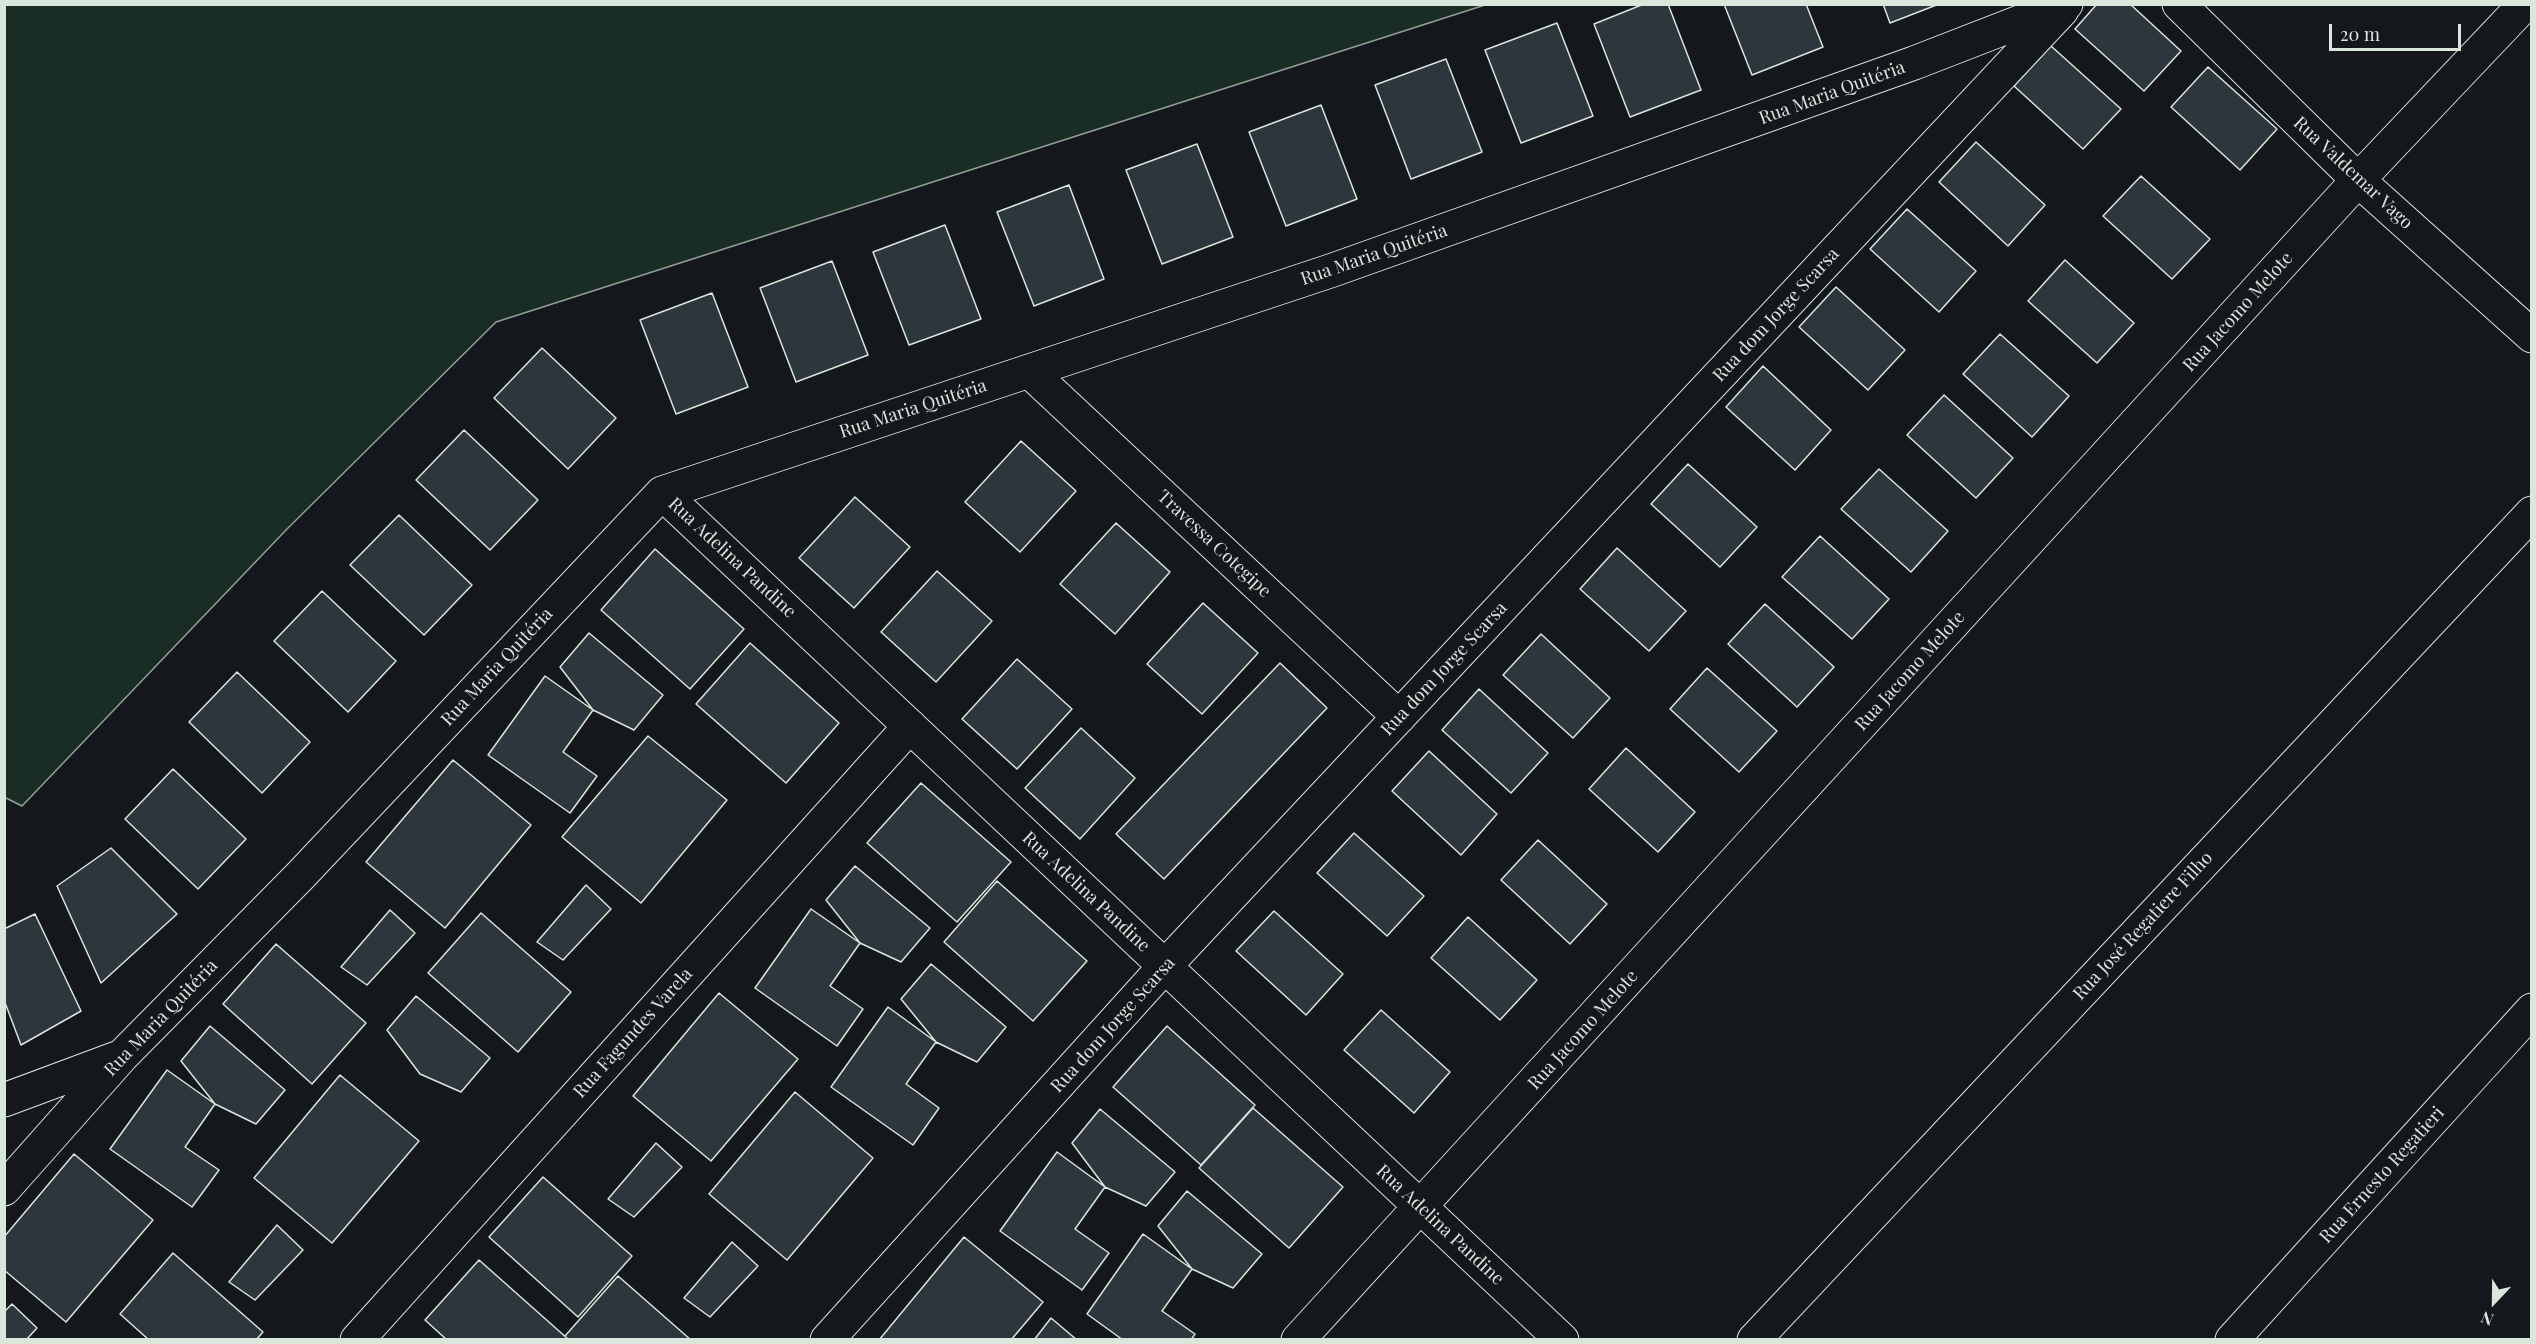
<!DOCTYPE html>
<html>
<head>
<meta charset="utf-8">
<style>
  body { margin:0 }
  #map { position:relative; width:2536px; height:1344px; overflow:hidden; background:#14181c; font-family:"Playfair Display",serif }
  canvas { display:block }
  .frame { position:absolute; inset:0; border:6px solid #d8e6dc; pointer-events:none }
  .north { position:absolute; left:2464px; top:1272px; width:60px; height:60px; -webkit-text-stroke:4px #14181c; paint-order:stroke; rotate:202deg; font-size:16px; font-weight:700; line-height:24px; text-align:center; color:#d8e6dc }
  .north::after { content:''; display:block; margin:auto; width:21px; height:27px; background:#d8e6dc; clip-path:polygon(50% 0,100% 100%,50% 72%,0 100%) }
  .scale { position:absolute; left:2329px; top:24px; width:132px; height:27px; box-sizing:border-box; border:3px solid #d8e6dc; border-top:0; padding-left:8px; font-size:18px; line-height:21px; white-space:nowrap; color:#d8e6dc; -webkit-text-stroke:4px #14181c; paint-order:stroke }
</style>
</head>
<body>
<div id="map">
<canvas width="2536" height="1344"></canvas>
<div class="frame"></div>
<div class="north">N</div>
<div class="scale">20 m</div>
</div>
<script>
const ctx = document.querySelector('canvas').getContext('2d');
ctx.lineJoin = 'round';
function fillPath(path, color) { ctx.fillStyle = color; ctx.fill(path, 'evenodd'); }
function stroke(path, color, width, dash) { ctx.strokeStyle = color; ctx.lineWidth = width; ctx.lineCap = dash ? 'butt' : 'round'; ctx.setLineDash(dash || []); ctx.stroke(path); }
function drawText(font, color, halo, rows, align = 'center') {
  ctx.font = font + ' "Playfair Display",serif'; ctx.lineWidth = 4.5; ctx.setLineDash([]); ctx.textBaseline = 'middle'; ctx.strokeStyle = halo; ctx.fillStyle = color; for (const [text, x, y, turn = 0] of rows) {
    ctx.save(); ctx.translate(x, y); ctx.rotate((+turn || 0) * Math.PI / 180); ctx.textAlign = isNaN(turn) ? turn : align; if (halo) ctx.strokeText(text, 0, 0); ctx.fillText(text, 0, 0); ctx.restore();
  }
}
const green = new Path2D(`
  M 4,5 L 5,4 L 1485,5 L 496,322 L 287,529 L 22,806 L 4,797 Z`);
const building = new Path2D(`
  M 1644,4 L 1668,4 L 1701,90 L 1630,117 L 1594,24 Z
  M 1724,4 L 1806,4 L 1823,47 L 1752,75 Z
  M 1883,4 L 1939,4 L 1890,23 Z
  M 2097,4 L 2130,4 L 2181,51 L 2144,91 L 2075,29 Z
  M 1557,23 L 1593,116 L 1521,143 L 1485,50 Z
  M 2051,46 L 2121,109 L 2083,149 L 2014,86 Z
  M 1446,59 L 1482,152 L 1411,179 L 1375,85 Z
  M 2208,67 L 2277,129 L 2240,170 L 2171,107 Z
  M 1321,105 L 1357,199 L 1286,226 L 1249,132 Z
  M 1976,142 L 2045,205 L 2008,246 L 1939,182 Z
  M 1197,144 L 1233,237 L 1162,264 L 1126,170 Z
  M 2141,176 L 2210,239 L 2172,279 L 2103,216 Z
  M 1069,185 L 1104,279 L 1034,306 L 997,212 Z
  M 1907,209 L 1976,271 L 1939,312 L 1870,249 Z
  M 945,225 L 981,319 L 909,345 L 873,252 Z
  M 2065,260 L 2134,323 L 2097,363 L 2028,301 Z
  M 832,261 L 868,355 L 796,382 L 760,288 Z
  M 1836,287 L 1905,350 L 1868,390 L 1799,327 Z
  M 712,293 L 748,387 L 676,414 L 640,320 Z
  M 2000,334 L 2069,396 L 2032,437 L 1963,374 Z
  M 542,348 L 616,418 L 568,469 L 494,398 Z
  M 1763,366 L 1831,430 L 1795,470 L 1726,407 Z
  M 1944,395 L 2013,458 L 1976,498 L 1907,435 Z
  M 464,430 L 538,500 L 490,550 L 416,480 Z
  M 1021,441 L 1076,491 L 1020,552 L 965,502 Z
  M 1688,464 L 1757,527 L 1720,567 L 1651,504 Z
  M 1879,469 L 1948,531 L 1911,572 L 1841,509 Z
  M 855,497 L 910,547 L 854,608 L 799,558 Z
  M 399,515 L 472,585 L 424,635 L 350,565 Z
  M 1116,523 L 1170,572 L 1115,634 L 1060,584 Z
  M 1820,536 L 1889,599 L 1852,639 L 1782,577 Z
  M 1617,548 L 1686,611 L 1649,651 L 1580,589 Z
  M 655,549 L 744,629 L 690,689 L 601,610 Z
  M 937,571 L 992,621 L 936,682 L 881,632 Z
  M 322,591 L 396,661 L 348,712 L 274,641 Z
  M 1203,603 L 1258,653 L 1202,714 L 1147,664 Z
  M 1765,604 L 1834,667 L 1797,707 L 1728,644 Z
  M 589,633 L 663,695 L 634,730 L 593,710 L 560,667 Z
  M 1541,634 L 1610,698 L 1573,738 L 1503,675 Z
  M 750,643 L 839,723 L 786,783 L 696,704 Z
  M 1017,659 L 1072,709 L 1017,769 L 962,719 Z
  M 1280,663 L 1327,708 L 1164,879 L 1116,834 Z
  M 1707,668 L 1777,731 L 1739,772 L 1670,709 Z
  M 237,672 L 310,742 L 262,793 L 189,722 Z
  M 545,676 L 593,710 L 563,752 L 597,776 L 570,813 L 488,755 Z
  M 1479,689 L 1548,753 L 1511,793 L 1442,730 Z
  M 1081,728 L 1135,778 L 1080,839 L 1025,788 Z
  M 648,736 L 727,800 L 641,903 L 562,837 Z
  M 1626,748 L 1695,812 L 1658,852 L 1589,789 Z
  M 1429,751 L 1497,814 L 1461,855 L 1392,791 Z
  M 453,760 L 531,825 L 445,928 L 366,862 Z
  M 173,769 L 246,839 L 198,889 L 125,819 Z
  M 921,783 L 1011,862 L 957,922 L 867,843 Z
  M 1354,833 L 1424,896 L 1387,936 L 1317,873 Z
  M 1538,840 L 1607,904 L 1570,944 L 1501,880 Z
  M 111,848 L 177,914 L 101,983 L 57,886 Z
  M 855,866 L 930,928 L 901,962 L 860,943 L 826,900 Z
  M 997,881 L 1087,961 L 1033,1021 L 944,942 Z
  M 586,885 L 611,909 L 563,960 L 537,942 Z
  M 811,909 L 860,943 L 830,986 L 863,1009 L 837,1046 L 755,988 Z
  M 390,910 L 415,933 L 367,985 L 341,967 Z
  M 1274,911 L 1343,974 L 1306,1015 L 1236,951 Z
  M 481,913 L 571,992 L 518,1052 L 428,973 Z
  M 35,914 L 81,1011 L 21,1045 L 4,1000 L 4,929 Z
  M 1468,917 L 1537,980 L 1500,1020 L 1431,958 Z
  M 276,944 L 366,1023 L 312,1084 L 223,1004 Z
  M 931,964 L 1006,1027 L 977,1062 L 936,1042 L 901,999 Z
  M 719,993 L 798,1059 L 711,1161 L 633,1096 Z
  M 416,996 L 490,1058 L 461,1092 L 420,1074 L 387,1030 Z
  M 888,1007 L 936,1042 L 906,1084 L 939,1108 L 913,1145 L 831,1087 Z
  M 1381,1010 L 1450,1072 L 1414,1113 L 1344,1050 Z
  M 210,1026 L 285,1090 L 256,1124 L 215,1104 L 181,1061 Z
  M 1167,1026 L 1255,1105 L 1201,1165 L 1113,1087 Z
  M 167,1070 L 215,1104 L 185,1147 L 219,1170 L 192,1207 L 110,1149 Z
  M 340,1075 L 419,1141 L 332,1243 L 254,1178 Z
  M 795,1092 L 873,1158 L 787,1260 L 709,1194 Z
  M 1253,1108 L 1343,1187 L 1289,1248 L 1199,1168 Z
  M 1100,1109 L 1175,1172 L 1146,1206 L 1105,1187 L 1072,1143 Z
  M 656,1143 L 682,1167 L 634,1217 L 608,1199 Z
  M 1057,1152 L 1105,1187 L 1075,1229 L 1109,1253 L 1082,1290 L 1000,1231 Z
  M 74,1154 L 153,1220 L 66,1322 L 4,1270 L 4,1237 Z
  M 543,1177 L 632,1256 L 578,1317 L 489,1237 Z
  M 1187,1191 L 1262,1254 L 1233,1288 L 1192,1269 L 1158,1226 Z
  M 277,1225 L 303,1250 L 255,1300 L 229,1282 Z
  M 1143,1234 L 1192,1269 L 1162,1311 L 1195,1334 L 1191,1340 L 1123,1340 L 1087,1314 Z
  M 964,1237 L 1043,1302 L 1011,1340 L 879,1340 Z
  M 732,1242 L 758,1266 L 710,1317 L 684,1298 Z
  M 173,1253 L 263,1332 L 256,1340 L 149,1340 L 120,1314 Z
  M 479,1260 L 568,1339 L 568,1340 L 447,1340 L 425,1320 Z
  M 618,1276 L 691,1340 L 568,1340 L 565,1336 Z
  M 12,1304 L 37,1328 L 26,1340 L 4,1340 L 4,1312 Z
  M 1051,1318 L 1077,1340 L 1034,1340 Z`);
const minor = new Path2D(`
  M 2179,4 L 2358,180 L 2532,336
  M 1029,371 L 1399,717
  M 662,493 L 1562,1340
  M 4,1100 L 117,1058
  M 4,1189 L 122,1056 L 299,877 L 662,493 L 1333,270 L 1914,63 L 2066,4
  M 357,1340 L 910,726
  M 827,1340 L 1165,966 L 2062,10
  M 1298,1340 L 2358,180 L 2525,4
  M 1754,1340 L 2532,513
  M 2232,1340 L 2532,1010`);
const streetNames = [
  ["Rua Maria Quitéria",1832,93,-20],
  ["Rua Valdemar Vago",2353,173,43],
  ["Rua Maria Quitéria",1374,255,-19],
  ["Rua Jacomo Melote",2238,312,-48],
  ["Rua dom Jorge Scarsa",1776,315,-47],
  ["Rua Maria Quitéria",913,409,-18],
  ["Travessa Cotegipe",1214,544,43],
  ["Rua Adelina Pandine",732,558,43],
  ["Rua Maria Quitéria",497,667,-47],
  ["Rua dom Jorge Scarsa",1444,669,-47],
  ["Rua Jacomo Melote",1910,671,-48],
  ["Rua Adelina Pandine",1086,892,43],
  ["Rua José Regatiere Filho",2143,926,-47],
  ["Rua Maria Quitéria",161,1018,-46],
  ["Rua dom Jorge Scarsa",1113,1025,-48],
  ["Rua Jacomo Melote",1583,1030,-48],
  ["Rua Fagundes Varela",633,1033,-48],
  ["Rua Ernesto Regatieri",2382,1175,-48],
  ["Rua Adelina Pandine",1440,1225,43]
];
fillPath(green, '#1a2d24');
stroke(green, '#939e99', 1.5);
fillPath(building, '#2c363c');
stroke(building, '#d8e6dc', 1.5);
stroke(minor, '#d8e6dc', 35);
stroke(minor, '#14181c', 33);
drawText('18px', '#d8e6dc', '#14181c', streetNames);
</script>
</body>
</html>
